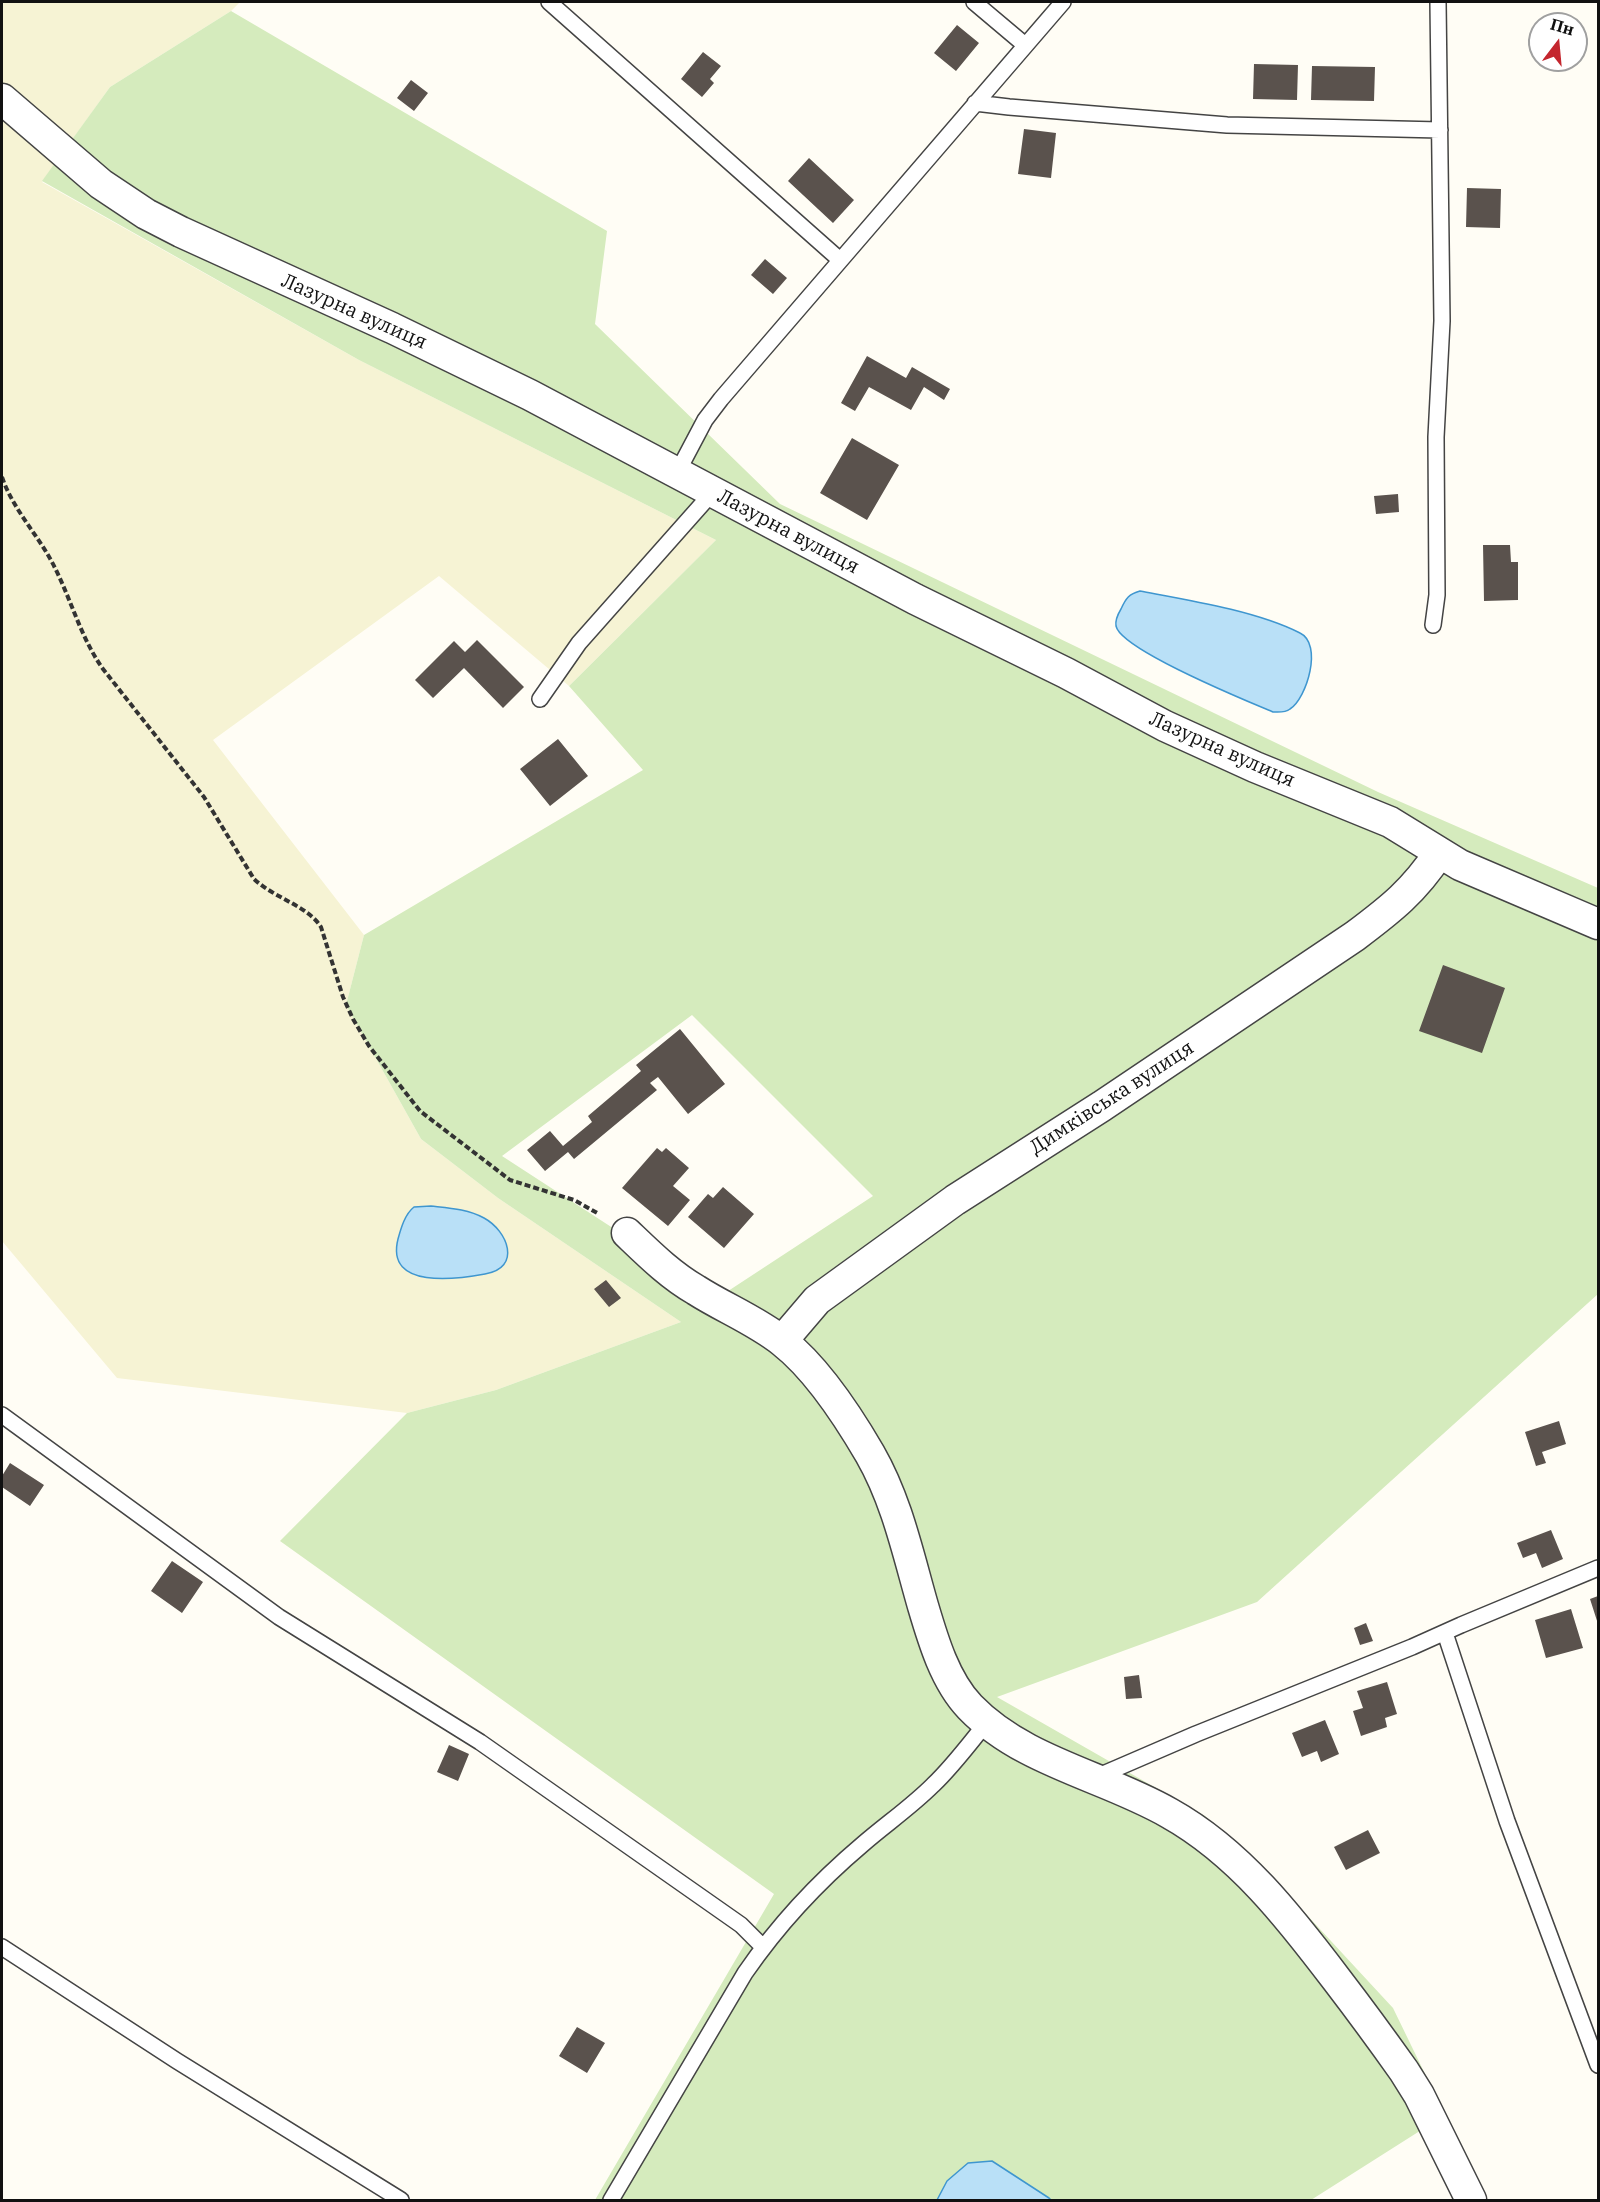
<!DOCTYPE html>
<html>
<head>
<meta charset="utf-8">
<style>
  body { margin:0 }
  #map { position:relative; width:1600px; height:2202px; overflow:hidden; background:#fffdf5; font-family:"IBM Plex Serif",serif }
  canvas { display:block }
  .frame { position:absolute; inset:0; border:3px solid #111; pointer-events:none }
  .north { position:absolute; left:1528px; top:12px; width:60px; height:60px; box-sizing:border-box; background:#fff; border:2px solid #a0a0a0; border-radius:50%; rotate:16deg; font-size:16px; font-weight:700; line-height:24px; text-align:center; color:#111 }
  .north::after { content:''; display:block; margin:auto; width:21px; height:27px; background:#c4262e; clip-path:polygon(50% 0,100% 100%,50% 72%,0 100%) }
</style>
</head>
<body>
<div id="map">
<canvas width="1600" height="2202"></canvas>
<div class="frame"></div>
<div class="north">Пн</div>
</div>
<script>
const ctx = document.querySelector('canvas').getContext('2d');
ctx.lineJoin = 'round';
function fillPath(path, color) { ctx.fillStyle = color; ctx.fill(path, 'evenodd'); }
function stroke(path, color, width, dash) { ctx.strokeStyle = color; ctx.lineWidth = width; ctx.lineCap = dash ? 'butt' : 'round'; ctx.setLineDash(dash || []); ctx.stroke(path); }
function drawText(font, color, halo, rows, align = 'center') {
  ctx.font = font + ' "IBM Plex Serif",serif'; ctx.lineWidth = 6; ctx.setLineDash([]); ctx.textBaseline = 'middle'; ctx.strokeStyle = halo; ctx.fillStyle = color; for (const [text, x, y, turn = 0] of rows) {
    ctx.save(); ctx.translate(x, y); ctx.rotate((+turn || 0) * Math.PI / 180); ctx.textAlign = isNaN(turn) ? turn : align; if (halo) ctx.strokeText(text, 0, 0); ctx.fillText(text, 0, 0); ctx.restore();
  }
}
const farmland = new Path2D(`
  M 2,2 L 240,2 L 231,11 L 110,87 L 42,182 L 359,360 L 716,540 L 569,686 L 439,576 L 213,740 L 364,935 L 346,1005 L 421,1139 L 498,1198 L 681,1322 L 496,1390 L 407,1413 L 117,1378 L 2,1241 ZM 420,1206 L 461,1210 L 424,1278 L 403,1268 L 397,1257 L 396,1247 L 406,1218 Z`);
const green = new Path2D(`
  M 231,11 L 607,231 L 595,324 L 780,504 L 1378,792 L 1598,888 L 1598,1294 L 1257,1602 L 997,1697 L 1205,1816 L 1293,1900 L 1393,2008 L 1445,2115 L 1311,2200 L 1051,2200 L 1049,2198 L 947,2181 L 937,2200 L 595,2200 L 774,1894 L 280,1541 L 407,1413 L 496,1390 L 681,1322 L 498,1198 L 421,1139 L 346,1005 L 364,935 L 643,770 L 569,686 L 716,540 L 359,360 L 42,181 L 110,87 ZM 692,1015 L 873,1196 L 719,1297 L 502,1156 Z`);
const water = new Path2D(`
  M 1140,591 C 1188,600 1257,611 1300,633 C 1323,644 1307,698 1290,709 C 1285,713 1279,712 1273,712 C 1247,701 1121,650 1116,626 C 1115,620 1118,614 1121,609 C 1126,598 1129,594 1140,591 Z
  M 431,1206 C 449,1208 468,1209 484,1218 C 508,1231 522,1268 485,1274 C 458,1279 385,1290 398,1239 C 401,1228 405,1214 414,1207 Z
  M 992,2161 L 1049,2198 L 1051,2200 L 937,2200 L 947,2181 L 968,2163 Z`);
const building = new Path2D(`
  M 957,25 L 979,43 L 956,71 L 934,53 Z
  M 703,52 L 721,66 L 710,79 L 714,83 L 702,97 L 681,79 Z
  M 1254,64 L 1298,65 L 1297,100 L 1253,99 Z
  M 1312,66 L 1375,67 L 1374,101 L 1311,100 Z
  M 411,80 L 428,93 L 414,111 L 397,98 Z
  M 1024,129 L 1056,133 L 1051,178 L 1018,174 Z
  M 809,158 L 854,200 L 833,223 L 788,181 Z
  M 1467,188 L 1501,189 L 1500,228 L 1466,227 Z
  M 765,259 L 787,278 L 773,294 L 751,275 Z
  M 867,356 L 906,378 L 912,367 L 950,389 L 944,400 L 924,387 L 911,410 L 869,387 L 855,411 L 841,403 Z
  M 852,438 L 899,465 L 867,520 L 820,493 Z
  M 1398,494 L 1399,512 L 1376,514 L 1374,496 Z
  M 1483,545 L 1510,545 L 1511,562 L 1518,562 L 1518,600 L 1484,601 Z
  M 477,640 L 524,687 L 503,708 L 464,668 L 433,698 L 415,680 L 454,641 L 465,652 Z
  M 558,739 L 588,776 L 550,806 L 520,769 Z
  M 1443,965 L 1505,988 L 1482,1053 L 1419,1031 Z
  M 680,1029 L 725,1084 L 688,1114 L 658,1077 L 650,1083 L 657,1090 L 574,1159 L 568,1152 L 545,1171 L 527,1150 L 550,1131 L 563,1146 L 592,1122 L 588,1116 L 641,1071 L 636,1065 Z
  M 657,1148 L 662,1152 L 666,1148 L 689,1168 L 673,1186 L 690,1200 L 668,1226 L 622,1188 Z
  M 723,1187 L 754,1214 L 724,1248 L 688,1217 L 708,1194 L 713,1198 Z
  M 606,1280 L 621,1298 L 609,1307 L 594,1289 Z
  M 1559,1421 L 1566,1444 L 1542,1452 L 1546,1463 L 1536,1466 L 1525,1432 Z
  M 10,1463 L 44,1485 L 30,1506 L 2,1487 L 2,1476 Z
  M 1551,1530 L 1563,1559 L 1542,1568 L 1536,1553 L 1523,1558 L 1517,1543 Z
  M 172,1561 L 203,1582 L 182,1613 L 151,1591 Z
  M 1598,1596 L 1598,1624 L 1590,1599 Z
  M 1571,1609 L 1583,1648 L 1546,1658 L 1535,1620 Z
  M 1366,1623 L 1373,1641 L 1360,1645 L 1354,1628 Z
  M 1139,1675 L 1142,1698 L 1126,1699 L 1124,1677 Z
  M 1387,1682 L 1397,1714 L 1385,1718 L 1387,1727 L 1361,1736 L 1353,1711 L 1363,1708 L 1357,1691 Z
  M 1325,1720 L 1339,1754 L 1321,1762 L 1317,1751 L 1302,1757 L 1292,1733 Z
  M 449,1745 L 469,1754 L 458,1781 L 437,1772 Z
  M 1368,1830 L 1380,1853 L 1346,1870 L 1334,1847 Z
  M 577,2027 L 605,2043 L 587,2073 L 559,2056 Z`);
const path = new Path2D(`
  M 2,477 C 13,510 40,537 55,568 C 72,602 81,638 103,669 L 204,797 L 254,879 C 274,898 308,906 321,927 L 343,997 L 353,1019 L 369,1046 L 420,1111 L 510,1180 L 574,1200 L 599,1214`);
const lane = new Path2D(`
  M 549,2 L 840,260
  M 974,2 L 1025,45
  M 975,103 L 1009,107 L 1227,125 L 1440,130
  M 677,473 L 705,420 L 721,399 L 1063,2
  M 1433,625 L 1437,595 L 1436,437 L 1442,321 L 1438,2
  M 540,699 L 579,643 L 712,493
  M 2,1415 L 279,1617 L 480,1742 L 741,1925 L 763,1947
  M 1445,1633 L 1507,1821 L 1598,2065
  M 1094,1778 L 1196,1734 L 1412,1647 L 1461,1625 L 1598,1568
  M 2,1947 L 177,2061 L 401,2200
  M 611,2200 L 745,1973 C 778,1925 818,1882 863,1844 C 886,1824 911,1807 933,1785 C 953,1766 970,1743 987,1722`);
const street = new Path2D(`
  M 2,99 L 101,184 L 146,214 L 181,232 L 392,328 L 530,395 L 915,599 L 1066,673 L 1165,726 L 1255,767 L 1390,822 L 1460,865 L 1598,924
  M 627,1233 C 649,1254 670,1275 696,1290 C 724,1308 757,1321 783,1342 C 816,1368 849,1418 870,1454 C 897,1501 908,1554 923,1606 C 933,1640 945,1681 970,1707 C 1023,1762 1105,1776 1169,1813 C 1239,1852 1290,1918 1337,1980 C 1360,2010 1382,2040 1404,2071 L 1419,2095 L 1471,2200
  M 782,1341 L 817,1300 L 955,1200 L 1102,1106 L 1355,936 C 1391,909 1414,891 1439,853`);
const streetNames = [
  ["Лазурна вулиця",354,312,24],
  ["Лазурна вулиця",788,532,28],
  ["Лазурна вулиця",1222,750,24],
  ["Димківська вулиця",1112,1098,-33]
];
fillPath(farmland, '#f6f3d4');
fillPath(green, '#d5ebbd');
fillPath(water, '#b9e0f7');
stroke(water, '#3f96cf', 1.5);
fillPath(building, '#5a524d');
stroke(lane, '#444', 18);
stroke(street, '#444', 33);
stroke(path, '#333', 4, [6, 3]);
stroke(lane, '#fff', 15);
stroke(street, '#fff', 30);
drawText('20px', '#111', '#fff', streetNames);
</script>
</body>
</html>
